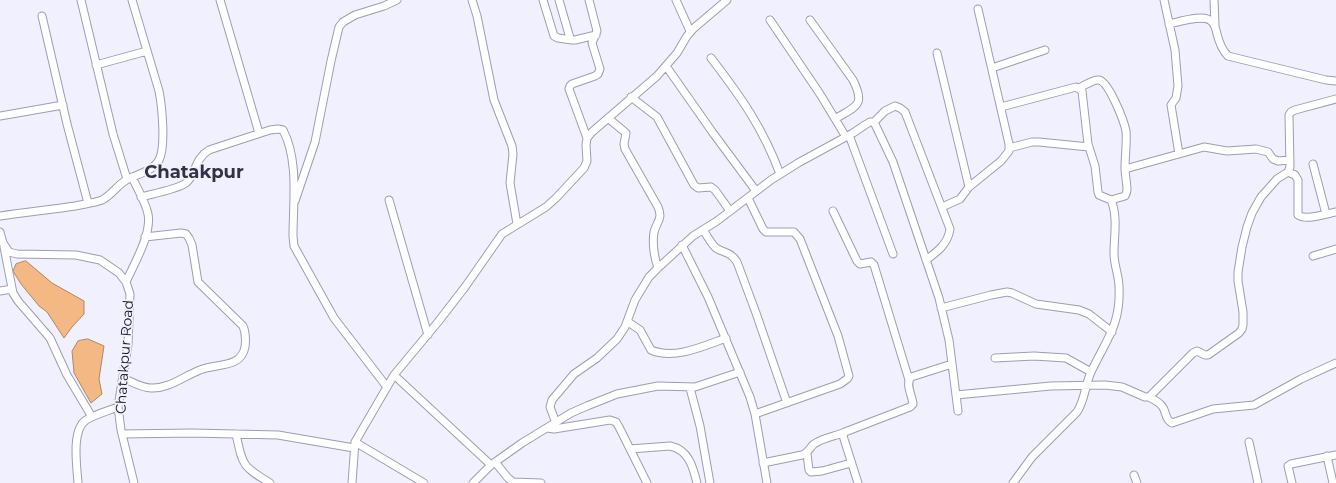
<!DOCTYPE html>
<html>
<head>
<meta charset="utf-8">
<style>
  body { margin:0 }
  canvas { display:block; background:#f1f0ff }
</style>
</head>
<body>
<canvas width="1336" height="483"></canvas>
<script>
const ctx = document.querySelector('canvas').getContext('2d');
ctx.lineJoin = 'round';
function fillPath(path, color) { ctx.fillStyle = color; ctx.fill(path, 'evenodd'); }
function stroke(path, color, width, dash) { ctx.strokeStyle = color; ctx.lineWidth = width; ctx.lineCap = dash ? 'butt' : 'round'; ctx.setLineDash(dash || []); ctx.stroke(path); }
function drawText(font, color, halo, rows, align = 'center') {
  ctx.font = font + ' Montserrat,sans-serif'; ctx.lineWidth = 3.5; ctx.setLineDash([]); ctx.textBaseline = 'middle'; ctx.strokeStyle = halo; ctx.fillStyle = color; for (const [text, x, y, turn = 0] of rows) {
    ctx.save(); ctx.translate(x, y); ctx.rotate((+turn || 0) * Math.PI / 180); ctx.textAlign = isNaN(turn) ? turn : align; if (halo) ctx.strokeText(text, 0, 0); ctx.fillText(text, 0, 0); ctx.restore();
  }
}
const water = new Path2D(`
  M 26,261 L 52,283 L 84,301 L 84,314 L 72,327 L 64,338 L 47,312 L 39,306 L 21,284 L 13,271 L 16,264 Z
  M 88,339 L 104,346 L 99,379 L 102,394 L 91,403 L 74,373 L 72,351 L 78,341 Z`);
const minor = new Path2D(`
  M 81,0 L 113,134 L 127,179
  M 220,0 L 259,133
  M 472,0 L 477,16 L 494,100 L 512,146 L 513,154 L 510,183 L 517,224
  M 543,0 L 554,36 L 558,38 L 572,40
  M 559,0 L 570,38 L 572,40 L 575,40 L 596,35
  M 676,0 L 690,31
  M 1164,0 L 1175,50 L 1178,86 L 1176,98 L 1171,105 L 1179,154
  M 1214,0 L 1215,25
  M 42,16 L 67,124 L 88,203
  M 770,20 L 820,94 L 846,137
  M 810,20 L 853,80 C 866,106 856,106 835,119
  M 1169,24 C 1179,22 1205,13 1212,22 C 1215,25 1216,29 1217,34 C 1219,42 1222,50 1228,56 L 1326,80 L 1336,81
  M 937,53 L 969,187
  M 711,58 C 741,97 763,128 780,174
  M 96,65 L 147,51
  M 666,66 L 713,133 L 756,191
  M 992,68 L 1045,50
  M 1079,88 C 1084,86 1093,79 1099,80 C 1109,82 1124,121 1126,131 C 1127,141 1125,157 1125,168 C 1125,175 1127,183 1127,190 C 1127,192 1126,194 1125,196 L 1111,200
  M 631,97 L 657,117 L 694,185 L 698,188 L 711,187 L 715,190 L 730,211
  M 1001,107 L 1076,87 L 1082,91 L 1088,144 L 1095,166 L 1098,192 L 1099,195 L 1111,200 C 1118,216 1114,236 1114,254 C 1114,265 1119,276 1119,287 C 1121,325 1106,340 1091,372 C 1085,385 1085,400 1077,412 L 1032,457 L 1013,483
  M 0,116 L 63,105
  M 608,118 L 626,133 L 624,144 L 625,149 L 658,207 C 663,219 657,221 654,232 C 652,245 654,256 658,268
  M 874,122 L 885,111 L 895,106 L 900,108 L 905,112 L 950,229 C 948,244 937,252 926,260
  M 849,135 L 893,254
  M 587,138 L 569,89 L 570,86 L 572,84 L 595,76 L 598,74 L 600,69 L 592,43 L 597,31 L 589,0
  M 1009,148 L 1032,142 L 1039,142 L 1089,147
  M 1313,164 L 1326,214
  M 1125,169 L 1204,147 L 1227,151 L 1256,149 L 1268,152 L 1273,159 L 1278,161 L 1290,160
  M 1288,172 L 1295,175 L 1298,180 L 1298,215 C 1306,221 1326,214 1336,212
  M 141,197 C 152,194 178,189 186,183 C 196,175 194,159 209,150 L 270,130 L 278,129 L 283,130 C 299,160 293,203 293,236 L 294,246 L 334,318 L 387,387
  M 748,198 L 763,229 L 766,232 L 794,232 L 800,239 L 838,336 L 849,376 L 847,379 L 840,384 L 755,414
  M 389,200 L 428,335
  M 295,201 L 315,142 L 331,61 L 339,27 L 343,22 L 355,15 L 384,6 L 397,0
  M 942,207 L 960,199 L 969,187 L 1001,161 L 1009,151 L 1009,144 L 978,9
  M 833,211 L 857,261 L 860,264 L 871,262 L 874,265 L 909,380
  M 0,216 C 25,212 50,210 75,206 C 84,204 94,203 102,200 C 112,195 118,184 128,179 C 138,174 153,171 159,160 C 166,147 162,106 159,91 L 132,0
  M 703,230 C 707,235 711,244 716,248 C 725,254 730,251 737,262 L 756,313 L 787,403
  M 0,232 L 3,243 L 9,252 L 17,254 L 76,255 L 100,260 L 119,273 L 126,282 L 130,294 L 128,344 L 118,407 L 121,430 L 134,483
  M 682,245 L 708,297 L 750,397 L 755,414 L 767,483
  M 4,247 L 13,293 L 18,301 L 50,338 L 67,375 L 92,417
  M 1313,256 L 1336,249
  M 126,282 C 134,264 152,234 148,214 C 146,203 137,188 132,177
  M 0,291 L 12,289
  M 941,308 L 991,295 L 1007,292 L 1012,293 L 1036,304 L 1079,310 L 1089,314 L 1112,332
  M 628,322 L 640,330 L 651,350 C 674,360 704,346 726,338
  M 995,358 L 1034,356 L 1066,358 L 1091,372
  M 394,375 L 491,465
  M 123,378 C 132,382 142,388 151,388 C 169,389 184,376 200,370 C 215,363 241,369 245,347 C 246,339 246,333 243,326 L 198,282 L 192,245 L 189,238 L 186,234 L 181,233 L 145,237
  M 690,388 L 700,426 L 710,483
  M 956,395 L 1051,386 L 1105,385 L 1122,387 L 1145,397 L 1149,397 L 1193,353 L 1197,351 L 1205,355 L 1208,355 L 1239,333 L 1242,329 L 1243,325 L 1243,312 L 1238,281 L 1238,272 L 1242,247 L 1247,227 L 1252,213 L 1261,197 L 1277,179 L 1288,172 L 1290,167 L 1289,115 L 1291,112 L 1295,110 L 1336,99
  M 1149,397 C 1153,399 1159,402 1162,406 C 1167,412 1164,419 1172,423 L 1213,409 L 1254,405 L 1301,379 L 1336,363
  M 556,423 L 550,407 L 552,400 L 574,374 L 597,358 L 617,339 L 625,327 L 635,300 L 649,277 L 658,268 L 693,236 L 717,221 L 771,180 L 798,163 L 853,133 L 865,125 L 870,122 L 874,122 L 893,162 L 939,298 L 949,340 L 958,411
  M 547,428 L 554,429 L 610,420 L 616,422 L 619,427 L 647,483
  M 122,434 L 192,433 L 278,435 L 354,448
  M 236,434 C 243,466 242,466 270,483
  M 355,442 L 424,483
  M 1249,442 L 1258,483
  M 630,449 L 670,446 C 689,450 693,467 697,483
  M 807,454 L 809,470 L 811,472 L 822,471 L 851,463
  M 1327,456 L 1333,483
  M 495,462 L 508,478 L 513,482 L 541,483
  M 763,463 L 802,455 C 809,453 809,448 814,444 C 822,438 836,436 845,432
  M 1134,475 L 1137,483
  M 78,483 C 77,467 71,430 86,420 C 96,414 108,411 118,407
  M 352,483 L 355,442 L 394,375 L 438,322 L 465,287 L 502,234 L 546,207 L 556,198 L 584,168 L 587,161 L 586,145 L 587,138 L 592,132 L 657,76 L 677,53 L 687,36 L 694,28 L 727,0
  M 473,483 L 491,465 L 522,443 L 571,413 L 587,406 L 617,394 L 658,386 L 695,387 L 740,372
  M 858,483 L 844,439 L 843,435 L 845,432 L 910,407 L 913,404 C 912,395 905,384 911,377 L 952,364
  M 1292,483 L 1288,466 L 1291,464 L 1336,455`);
const streetNames = [
  ["Chatakpur Road",125,357,-86]
];
const districtNames = [
  ["Chatakpur",194,173]
];
fillPath(water, '#f3b883');
stroke(water, '#b08664', 1);
stroke(minor, '#9d9db3', 9);
stroke(minor, '#fff', 7);
drawText('14px', '#13131a', '#f1f0ff', streetNames);
drawText('bold 18px', '#333244', '#f1f0ff', districtNames);
</script>
</body>
</html>
